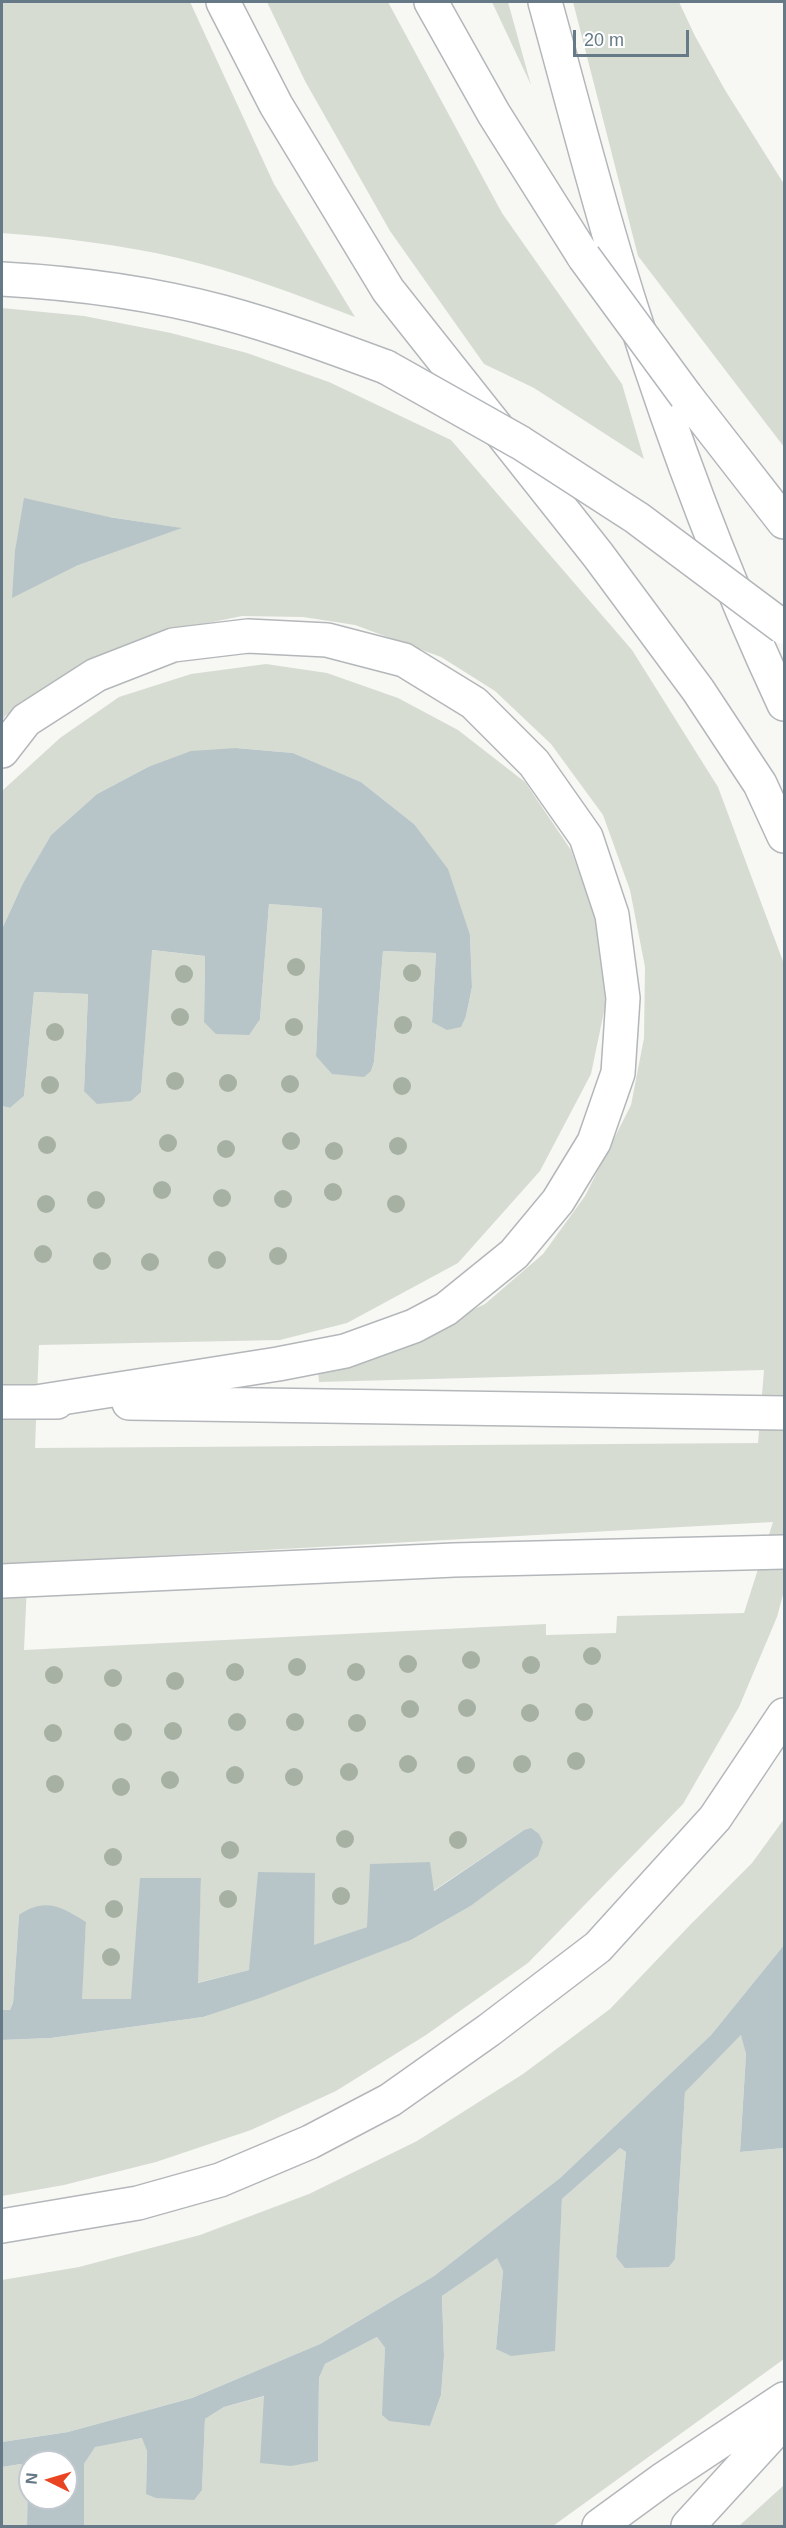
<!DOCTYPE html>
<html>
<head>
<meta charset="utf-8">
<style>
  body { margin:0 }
  #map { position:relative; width:786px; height:2528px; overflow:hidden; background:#f7f7f4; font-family:Helvetica,sans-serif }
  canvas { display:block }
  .frame { position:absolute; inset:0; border:3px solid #657986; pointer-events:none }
  .north { position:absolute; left:18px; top:2450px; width:60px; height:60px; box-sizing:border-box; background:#fff; border:2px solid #c1c9cf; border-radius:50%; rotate:275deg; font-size:16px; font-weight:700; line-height:24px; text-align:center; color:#657986 }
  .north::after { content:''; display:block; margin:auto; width:21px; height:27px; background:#e94522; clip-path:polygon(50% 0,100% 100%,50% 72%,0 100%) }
  .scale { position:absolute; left:573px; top:30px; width:116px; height:27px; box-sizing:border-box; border:3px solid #657986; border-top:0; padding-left:8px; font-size:18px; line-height:21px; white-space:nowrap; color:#657986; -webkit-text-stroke:4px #fff; paint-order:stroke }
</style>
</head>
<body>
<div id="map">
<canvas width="786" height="2528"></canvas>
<div class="frame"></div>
<div class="north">N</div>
<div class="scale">20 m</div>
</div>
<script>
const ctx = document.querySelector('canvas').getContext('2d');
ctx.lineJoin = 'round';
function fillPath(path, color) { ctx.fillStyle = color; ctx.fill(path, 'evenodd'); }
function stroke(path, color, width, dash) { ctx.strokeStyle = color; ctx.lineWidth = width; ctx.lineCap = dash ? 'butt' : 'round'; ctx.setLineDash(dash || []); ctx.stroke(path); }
const green = new Path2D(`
  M 2,2 L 190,2 L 274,184 L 355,317 C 297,295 238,272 178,258 C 123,245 58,237 2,233 Z
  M 267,2 L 388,2 L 502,213 L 622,384 L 644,459 L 534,388 L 484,364 L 390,231 L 305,81 Z
  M 492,2 L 508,2 L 531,85 Z
  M 573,2 L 679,2 L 695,36 L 725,90 L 784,184 L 784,447 L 638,256 Z
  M 2,308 L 84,316 L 171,333 L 247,353 L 329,382 L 451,440 L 632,650 L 718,787 L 784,964 L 784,1591 L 777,1617 L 739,1707 L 683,1804 L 528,1963 L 426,2035 L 336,2091 L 251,2130 L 156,2162 L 64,2185 L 2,2196 L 2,2040 L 51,2038 L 203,2017 L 411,1940 L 469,1907 L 524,1830 L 433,1891 L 367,1927 L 249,1970 L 197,1983 L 201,1878 L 132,1999 L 81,1999 L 86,1922 L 19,1915 L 13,2003 L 10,2010 L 2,2010 L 2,1106 L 10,1108 L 24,1096 L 34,992 L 88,994 L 84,1091 L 141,1092 L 151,950 L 205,956 L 204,1022 L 260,1019 L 269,904 L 322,908 L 316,1055 L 371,1071 L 374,1062 L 383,951 L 436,953 L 432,1022 L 466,1016 L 472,987 L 470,935 L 414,824 L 361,782 L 293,753 L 236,748 L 148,767 L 97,794 L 51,835 L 23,883 L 2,929 L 2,793 L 3,790 L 60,738 L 119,697 L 191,674 L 266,664 L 327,673 L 398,698 L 458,730 L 525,782 L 571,850 L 598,925 L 606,1002 L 591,1074 L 540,1171 L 458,1263 L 347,1323 L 280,1340 L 39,1345 L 35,1448 L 758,1443 L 764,1370 L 319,1382 L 318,1371 L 362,1361 L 485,1304 L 543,1254 L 585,1196 L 631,1105 L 644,1038 L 645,967 L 630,890 L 603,815 L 551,744 L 495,691 L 441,657 L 355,625 L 303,617 L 242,616 L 159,633 L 77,670 L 5,716 L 2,721 ZM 110,517 L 180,528 L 181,528 L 76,566 ZM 773,1522 L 744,1613 L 617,1616 L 616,1633 L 546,1635 L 546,1624 L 24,1650 L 28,1563 Z
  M 784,1819 L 784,1945 L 711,2035 L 560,2178 L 434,2276 L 320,2344 L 192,2398 L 68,2432 L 2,2442 L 2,2280 L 79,2267 L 200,2235 L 309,2194 L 417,2141 L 523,2074 L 610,2009 L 690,1925 L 752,1863 Z
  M 742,2034 L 746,2054 L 740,2152 L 784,2148 L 784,2359 L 553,2526 L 84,2526 L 84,2464 L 95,2446 L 143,2438 L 147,2451 L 146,2494 L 202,2490 L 205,2419 L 224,2407 L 265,2396 L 318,2461 L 319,2378 L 325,2364 L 377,2337 L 385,2348 L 383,2416 L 430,2426 L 441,2395 L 444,2356 L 442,2296 L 497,2257 L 503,2271 L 496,2349 L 554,2351 L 562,2199 L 620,2148 L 626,2152 L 616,2258 L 669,2267 L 675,2258 L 685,2091 Z
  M 21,2464 L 28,2470 L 27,2526 L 2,2526 L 2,2467 Z
  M 784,2485 L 784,2526 L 739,2526 Z`);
const water = new Path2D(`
  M 24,498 L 109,517 L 182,528 L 76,566 L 12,598 L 15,551 Z
  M 236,748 L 293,753 L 361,782 L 414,824 L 448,869 L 470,935 L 472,987 L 466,1016 L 461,1027 L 447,1030 L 432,1022 L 436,953 L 383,951 L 374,1062 L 371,1071 L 364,1077 L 332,1074 L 316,1056 L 322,908 L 269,904 L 260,1019 L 249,1035 L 216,1034 L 204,1022 L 205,956 L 152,950 L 141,1092 L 131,1101 L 97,1104 L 84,1091 L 88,994 L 34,992 L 24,1096 L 10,1108 L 2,1106 L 2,929 L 23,883 L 51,835 L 97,794 L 148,767 L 191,751 Z
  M 531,1828 L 539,1834 L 543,1842 L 538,1856 L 469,1907 L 411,1940 L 260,1998 L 203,2017 L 51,2038 L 2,2040 L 2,2010 L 10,2010 L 13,2003 L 19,1915 C 46,1897 61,1907 86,1922 L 82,1999 L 131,1999 L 140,1878 L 201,1878 L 198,1983 L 249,1970 L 258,1872 L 315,1873 L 314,1945 L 367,1927 L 370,1864 L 430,1862 L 434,1891 L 524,1830 Z
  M 784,1945 L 784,2148 L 740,2152 L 746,2054 L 741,2035 L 685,2092 L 675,2259 L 669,2267 L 625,2268 L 616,2257 L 626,2152 L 620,2148 L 562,2199 L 555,2351 L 511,2356 L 496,2349 L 503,2271 L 497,2258 L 442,2296 L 444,2356 L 441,2395 L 430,2426 L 389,2421 L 382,2415 L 385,2348 L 377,2337 L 325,2364 L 319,2378 L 318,2461 L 291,2466 L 260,2463 L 264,2396 L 224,2407 L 205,2419 L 202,2490 L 194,2500 L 156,2498 L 146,2494 L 147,2451 L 142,2438 L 95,2447 L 84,2464 L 84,2526 L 27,2526 L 28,2470 L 21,2464 L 2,2467 L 2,2442 L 68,2432 L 192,2398 L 320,2344 L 434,2276 L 560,2178 L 711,2035 ZM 30,2462 L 66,2462 L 66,2498 L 30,2498 Z`);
const motorway = new Path2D(`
  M 223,2 L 276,105 L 388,290 L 598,555 L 698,690 L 760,784 L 784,836
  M 431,2 L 494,114 L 584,257
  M 545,2 C 573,103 599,207 631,307 C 674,442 724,576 784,704
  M 2,279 C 75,283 151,293 222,312 C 278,327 332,347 386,367
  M 686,396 L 784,522
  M 2,751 L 26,720 L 96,675 L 173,645 L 248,636 L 327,640 L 404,660 L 474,703 L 534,763 L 586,837 L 612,915 L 623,998 L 618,1073 L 594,1142 L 558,1201 L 514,1254 L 446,1309 L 414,1326 L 345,1351 L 278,1364 L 36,1402
  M 2,1402 L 57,1402
  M 129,1403 L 784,1413
  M 2,1581 L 454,1560 L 784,1552
  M 2,2226 L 138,2203 L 220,2180 L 310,2142 L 390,2100 L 489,2030 L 598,1947 L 715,1818 L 784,1715
  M 599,2526 L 662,2480 L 784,2399
  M 688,2526 L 784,2421`);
const motorwayBridge = new Path2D(`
  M 584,257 L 686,396
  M 386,367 L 521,443 L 637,518 L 783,627`);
const trees = [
  [296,967],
  [412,973],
  [184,974],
  [180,1017],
  [403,1025],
  [294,1027],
  [55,1032],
  [175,1081],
  [228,1083],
  [290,1084],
  [50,1085],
  [402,1086],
  [291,1141],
  [168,1143],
  [47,1145],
  [398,1146],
  [226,1149],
  [334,1151],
  [162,1190],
  [333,1192],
  [222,1198],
  [283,1199],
  [96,1200],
  [46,1204],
  [396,1204],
  [43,1254],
  [278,1256],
  [217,1260],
  [102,1261],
  [150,1262],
  [592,1656],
  [471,1660],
  [408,1664],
  [531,1665],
  [297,1667],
  [235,1672],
  [356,1672],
  [54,1675],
  [113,1678],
  [175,1681],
  [467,1708],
  [410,1709],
  [584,1712],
  [530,1713],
  [237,1722],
  [295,1722],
  [357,1723],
  [173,1731],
  [123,1732],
  [53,1733],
  [576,1761],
  [408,1764],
  [522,1764],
  [466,1765],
  [349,1772],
  [235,1775],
  [294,1777],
  [170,1780],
  [55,1784],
  [121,1787],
  [345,1839],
  [458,1840],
  [230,1850],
  [113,1857],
  [341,1896],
  [228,1899],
  [114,1909],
  [111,1957]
];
fillPath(green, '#d7dcd3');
fillPath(water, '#b7c5c8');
stroke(motorway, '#b3b7ba', 36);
stroke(motorway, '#fff', 33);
stroke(motorwayBridge, '#b3b7ba', 36, []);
stroke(motorwayBridge, '#fff', 33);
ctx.fillStyle = '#a7b1a3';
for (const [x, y] of trees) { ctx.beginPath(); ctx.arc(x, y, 9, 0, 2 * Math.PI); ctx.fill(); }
</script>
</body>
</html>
